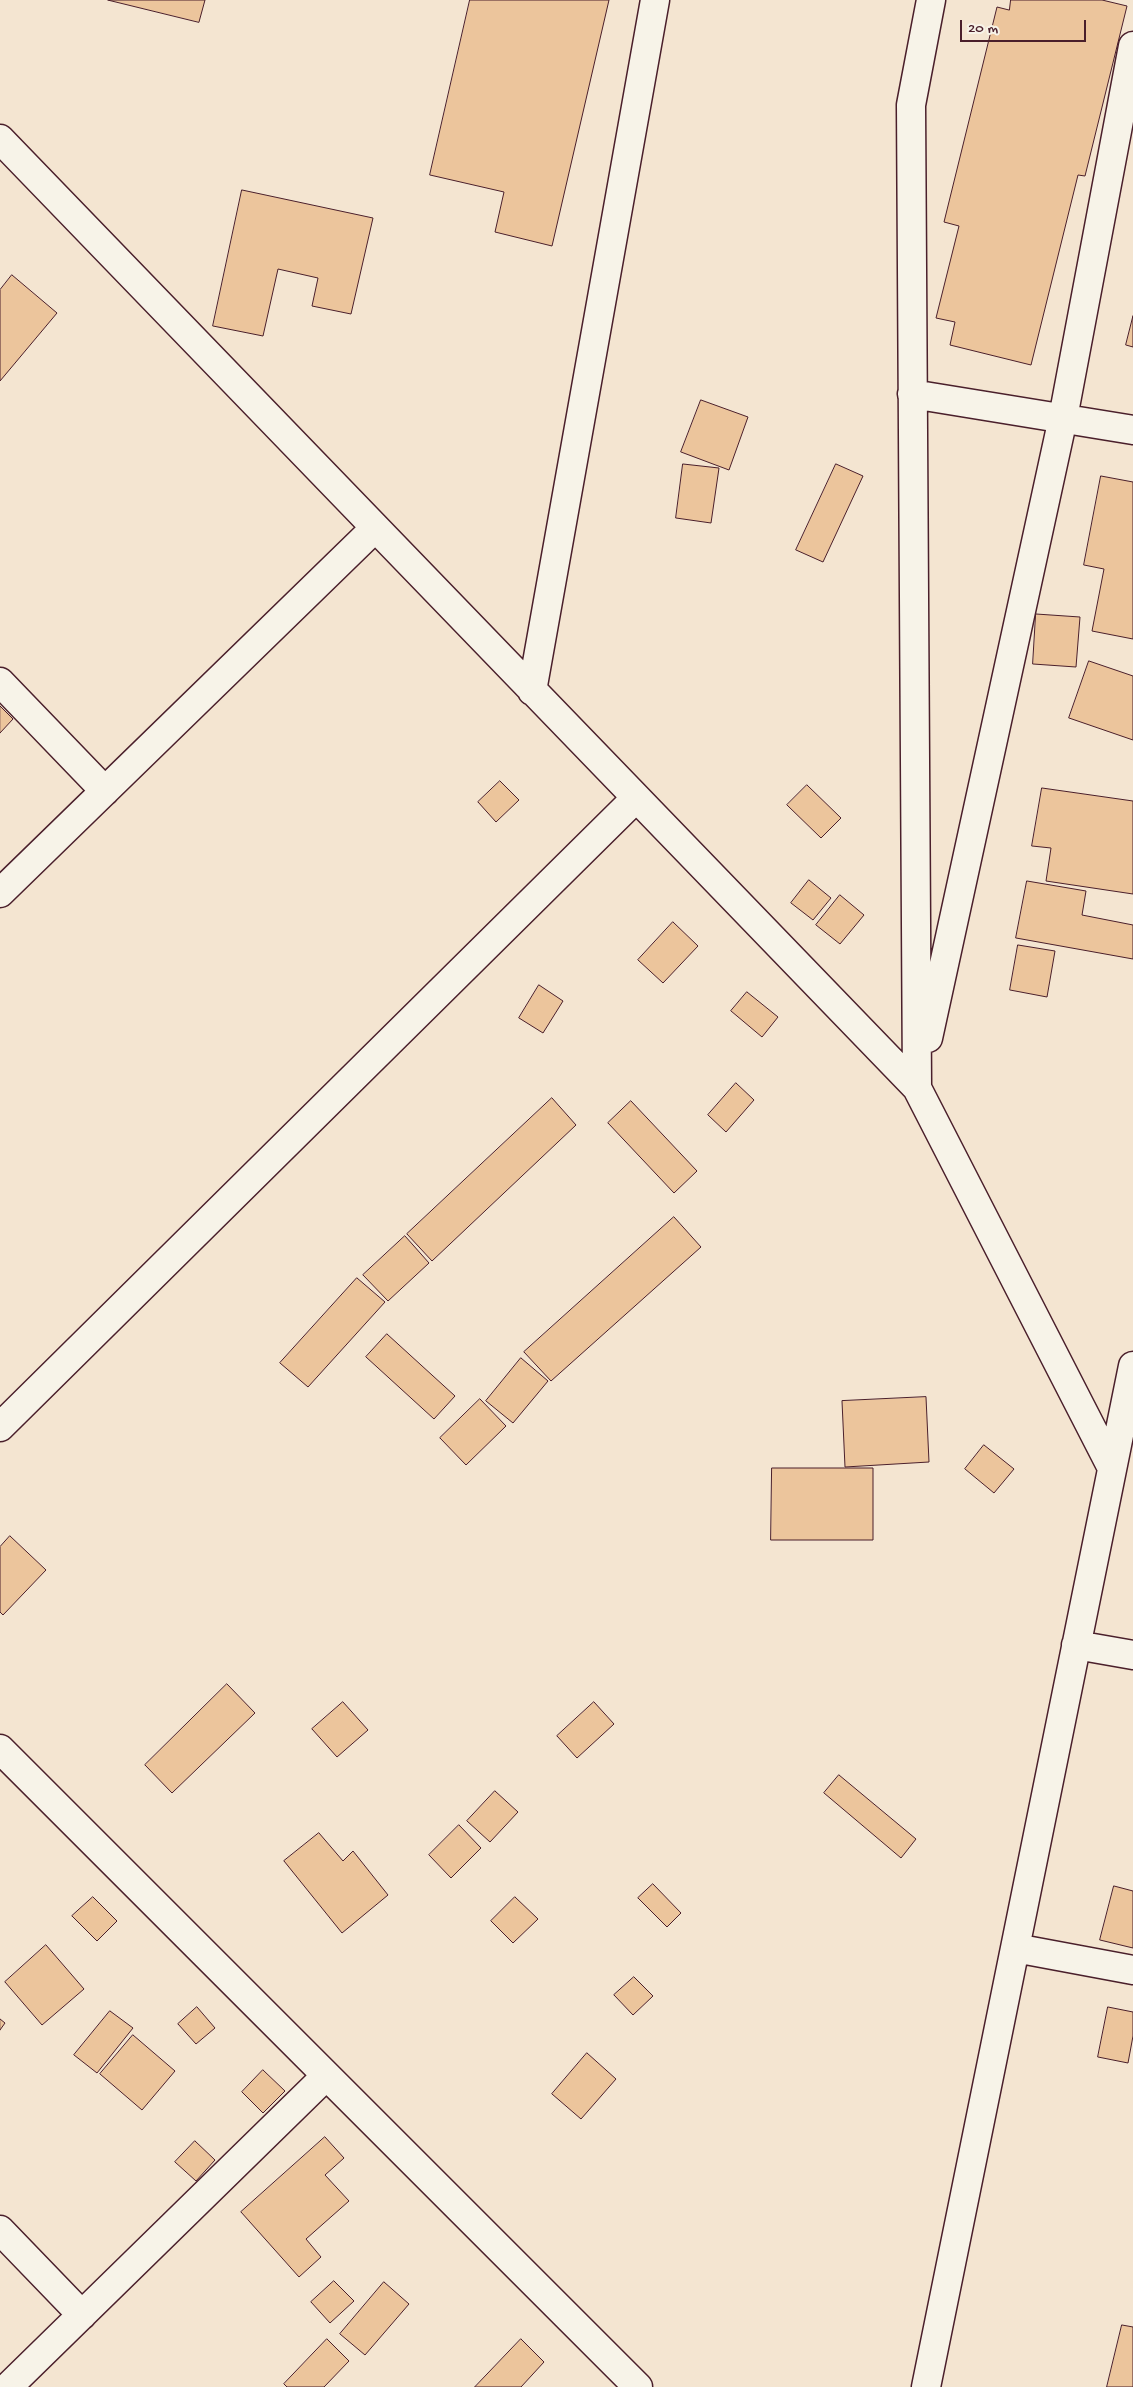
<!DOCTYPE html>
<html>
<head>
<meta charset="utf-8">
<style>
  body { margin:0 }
  #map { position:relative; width:1133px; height:2387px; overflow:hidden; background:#f4e5d1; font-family:"Gochi Hand",sans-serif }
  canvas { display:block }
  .scale { position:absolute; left:960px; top:20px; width:126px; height:22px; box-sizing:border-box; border:2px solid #4a1f2b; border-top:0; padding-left:6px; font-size:15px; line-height:18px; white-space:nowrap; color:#4a1f2b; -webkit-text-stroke:4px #f7f3e8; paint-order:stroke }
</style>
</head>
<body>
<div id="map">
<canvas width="1133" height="2387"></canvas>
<div class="scale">20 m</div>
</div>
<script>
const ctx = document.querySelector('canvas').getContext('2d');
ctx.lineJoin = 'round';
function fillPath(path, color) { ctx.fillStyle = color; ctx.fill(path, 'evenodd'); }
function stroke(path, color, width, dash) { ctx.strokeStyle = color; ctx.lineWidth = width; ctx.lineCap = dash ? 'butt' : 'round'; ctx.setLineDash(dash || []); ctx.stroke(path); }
const building = new Path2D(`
  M 108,0 L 205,0 L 199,22 Z
  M 470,0 L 609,0 L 552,246 L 495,232 L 504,192 L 430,175 Z
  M 1011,0 L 1102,0 L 1127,6 L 1085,176 L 1078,175 L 1031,365 L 950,345 L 955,322 L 936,318 L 959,226 L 944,222 L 997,7 L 1009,10 Z
  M 242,190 L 373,218 L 351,314 L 312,306 L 318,278 L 278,269 L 263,336 L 213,326 Z
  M 12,275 L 57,313 L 0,381 L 0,290 Z
  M 1133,316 L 1133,347 L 1126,345 Z
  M 701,400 L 748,417 L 729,470 L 681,452 Z
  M 683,464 L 719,468 L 711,523 L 676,518 Z
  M 836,464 L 863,476 L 823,562 L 796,550 Z
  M 1101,476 L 1133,482 L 1133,639 L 1092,631 L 1104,569 L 1084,565 Z
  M 1036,614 L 1080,617 L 1076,667 L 1033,664 Z
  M 1089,661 L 1133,676 L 1133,740 L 1069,718 Z
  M 0,706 L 13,719 L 0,733 Z
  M 500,781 L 519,800 L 496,822 L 478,802 Z
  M 807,785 L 841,818 L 821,838 L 787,805 Z
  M 1042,788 L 1133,801 L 1133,894 L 1046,881 L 1051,848 L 1032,846 Z
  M 809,880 L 831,898 L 813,920 L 791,903 Z
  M 1027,881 L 1086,891 L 1082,915 L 1133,925 L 1133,959 L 1016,938 Z
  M 840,895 L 864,915 L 840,944 L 816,925 Z
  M 673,922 L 698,946 L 663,983 L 638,960 Z
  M 1018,945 L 1055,951 L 1047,997 L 1010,990 Z
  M 539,985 L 563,1001 L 543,1033 L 519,1018 Z
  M 747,992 L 778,1017 L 762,1037 L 731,1011 Z
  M 736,1083 L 754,1100 L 726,1132 L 708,1115 Z
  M 552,1098 L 576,1125 L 432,1261 L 407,1234 Z
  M 631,1101 L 697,1171 L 674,1193 L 608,1123 Z
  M 674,1217 L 701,1247 L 551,1381 L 524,1352 Z
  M 405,1236 L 429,1263 L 388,1301 L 363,1275 Z
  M 357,1278 L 385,1302 L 308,1387 L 280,1363 Z
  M 387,1334 L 455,1396 L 434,1419 L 366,1357 Z
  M 521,1358 L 548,1381 L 513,1423 L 486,1401 Z
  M 926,1397 L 929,1462 L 845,1467 L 842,1401 Z
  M 480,1399 L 506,1426 L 466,1465 L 440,1438 Z
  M 984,1445 L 1014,1469 L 994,1493 L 965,1469 Z
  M 772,1468 L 873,1468 L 873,1540 L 771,1540 Z
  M 10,1536 L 46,1570 L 3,1615 L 0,1612 L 0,1547 Z
  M 227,1684 L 255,1713 L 172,1793 L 145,1765 Z
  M 343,1702 L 368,1730 L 337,1757 L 312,1729 Z
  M 594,1702 L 614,1724 L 577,1758 L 557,1736 Z
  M 839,1775 L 916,1839 L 901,1858 L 824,1793 Z
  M 495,1791 L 518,1812 L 490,1842 L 467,1821 Z
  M 459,1825 L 481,1848 L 451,1878 L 429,1855 Z
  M 319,1833 L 343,1861 L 353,1851 L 388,1895 L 342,1933 L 284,1861 Z
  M 653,1884 L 681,1913 L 667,1927 L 638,1898 Z
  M 1114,1886 L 1133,1891 L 1133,1948 L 1100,1940 Z
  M 93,1897 L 117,1921 L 97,1941 L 72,1916 Z
  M 515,1897 L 538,1919 L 513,1943 L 491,1921 Z
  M 46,1945 L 84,1989 L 42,2025 L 5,1982 Z
  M 634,1977 L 653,1996 L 633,2015 L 614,1995 Z
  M 197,2007 L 215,2028 L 196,2044 L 178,2024 Z
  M 1108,2007 L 1133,2012 L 1133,2036 L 1128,2063 L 1098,2057 Z
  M 110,2011 L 133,2028 L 97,2073 L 74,2055 Z
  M 0,2019 L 5,2023 L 0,2030 Z
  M 133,2035 L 175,2071 L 142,2110 L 100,2074 Z
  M 587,2053 L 616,2079 L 581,2119 L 552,2094 Z
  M 263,2070 L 285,2091 L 263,2113 L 242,2092 Z
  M 325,2137 L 344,2158 L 325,2175 L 349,2201 L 306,2239 L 321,2257 L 299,2277 L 241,2212 Z
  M 195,2141 L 215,2160 L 196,2181 L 175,2162 Z
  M 334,2281 L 354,2301 L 330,2323 L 311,2302 Z
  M 384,2282 L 409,2304 L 365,2355 L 340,2334 Z
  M 1122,2325 L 1133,2327 L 1133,2387 L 1107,2387 Z
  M 327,2339 L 349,2361 L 324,2387 L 287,2387 L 284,2384 Z
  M 521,2339 L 544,2362 L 521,2387 L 475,2387 Z`);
const street = new Path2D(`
  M 931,0 L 911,105 L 917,1088 L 1112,1468
  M 0,139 L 917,1088
  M 912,394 L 1133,430
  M 0,682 L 105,791
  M 532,691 L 655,0
  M 0,893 L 375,528
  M 928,1038 L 1063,418 L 1133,46
  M 0,1427 L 635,799
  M 1076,1645 L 1133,1655
  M 0,1749 L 638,2387
  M 1015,1948 L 1133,1970
  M 0,2230 L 82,2315
  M 8,2387 L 326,2076
  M 926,2387 L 1133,1366`);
fillPath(building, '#ecc59c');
stroke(building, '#4a1f2b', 1);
stroke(street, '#4a1f2b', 31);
stroke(street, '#f7f3e8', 28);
</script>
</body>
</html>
